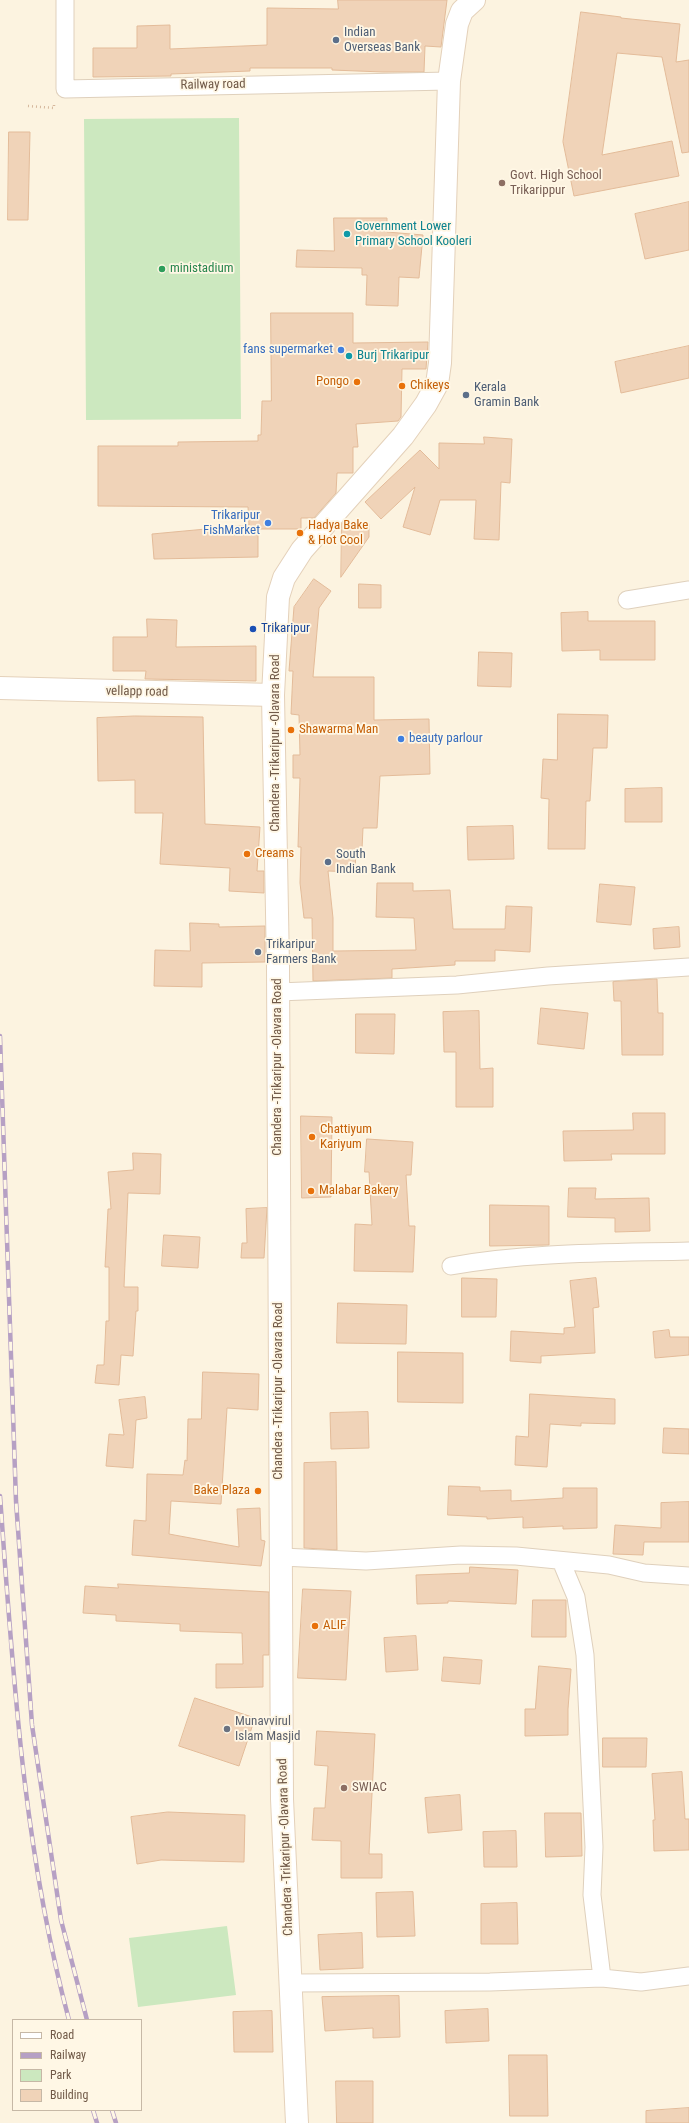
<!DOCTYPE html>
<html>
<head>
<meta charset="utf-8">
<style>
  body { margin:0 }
  #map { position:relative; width:689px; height:2123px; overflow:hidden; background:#fcf3e0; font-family:"Roboto Condensed",sans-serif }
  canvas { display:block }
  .legend { position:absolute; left:12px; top:2019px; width:130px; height:92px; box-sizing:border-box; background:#fff7e5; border:1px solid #c6b8a6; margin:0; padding:5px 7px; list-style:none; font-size:12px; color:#715a48 }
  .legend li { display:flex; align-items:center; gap:8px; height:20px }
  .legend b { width:20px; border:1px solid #c6b8a6 }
</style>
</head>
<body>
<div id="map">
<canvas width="689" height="2123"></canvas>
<ul class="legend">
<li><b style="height:5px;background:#fff"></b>Road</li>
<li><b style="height:5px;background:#b6a0c4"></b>Railway</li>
<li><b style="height:11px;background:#cce8bf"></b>Park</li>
<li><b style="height:11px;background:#f0d3b8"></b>Building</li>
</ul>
</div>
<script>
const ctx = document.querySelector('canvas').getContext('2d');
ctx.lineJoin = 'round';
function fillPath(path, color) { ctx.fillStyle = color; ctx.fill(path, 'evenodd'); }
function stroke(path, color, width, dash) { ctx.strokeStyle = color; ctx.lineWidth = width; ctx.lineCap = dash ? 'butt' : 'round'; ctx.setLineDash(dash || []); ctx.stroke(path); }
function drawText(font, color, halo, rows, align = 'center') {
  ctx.font = font + ' "Roboto Condensed",sans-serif'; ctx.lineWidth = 3.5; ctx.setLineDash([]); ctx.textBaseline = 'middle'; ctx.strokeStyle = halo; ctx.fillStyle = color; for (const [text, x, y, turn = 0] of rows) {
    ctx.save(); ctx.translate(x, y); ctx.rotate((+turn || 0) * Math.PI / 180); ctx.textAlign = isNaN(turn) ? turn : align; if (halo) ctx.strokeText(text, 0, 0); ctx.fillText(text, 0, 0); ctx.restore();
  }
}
const green = new Path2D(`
  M 239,118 L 241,419 L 86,420 L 84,119 Z
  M 227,1926 L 236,1995 L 138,2007 L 129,1938 Z`);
const building = new Path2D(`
  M 338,0 L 447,0 L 441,47 L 425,46 L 424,72 L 383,72 L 332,70 L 332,68 L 250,68 L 250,71 L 171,74 L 171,76 L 93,77 L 93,48 L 137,48 L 137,26 L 170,25 L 170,49 L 267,45 L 267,8 L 338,9 Z
  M 581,12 L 621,17 L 621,18 L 680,24 L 676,62 L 689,60 L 689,152 L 682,153 L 662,57 L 617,53 L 602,155 L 672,141 L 679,176 L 574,196 L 563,142 Z
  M 9,132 L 30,132 L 28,220 L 8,220 Z
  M 689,202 L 689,250 L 645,259 L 635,214 Z
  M 334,218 L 387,218 L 387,232 L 423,235 L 419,278 L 399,277 L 398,306 L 366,305 L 367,275 L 362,275 L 362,268 L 296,267 L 297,250 L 334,251 Z
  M 271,313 L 353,313 L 353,343 L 428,342 L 426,369 L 402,369 L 401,417 L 398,421 L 356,424 L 358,447 L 353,447 L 353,473 L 337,473 L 336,493 L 314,518 L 301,518 L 301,529 L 258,529 L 258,557 L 154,559 L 152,534 L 249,525 L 248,507 L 98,506 L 98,446 L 178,446 L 178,442 L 258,441 L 258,435 L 261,435 L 262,401 L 271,401 Z
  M 689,346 L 689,378 L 621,393 L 615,362 Z
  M 484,437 L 512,439 L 510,483 L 501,482 L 499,540 L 474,539 L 476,500 L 440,500 L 430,535 L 403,527 L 415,487 L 381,519 L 365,502 L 420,450 L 439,469 L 439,443 L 484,444 Z
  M 342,523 L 369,524 L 369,537 L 341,577 Z
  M 314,579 L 331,591 L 319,608 L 313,677 L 374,677 L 374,720 L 429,719 L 430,774 L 380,776 L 377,828 L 363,828 L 362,849 L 356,849 L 355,872 L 328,871 L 333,918 L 333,951 L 416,950 L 414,918 L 376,917 L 377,883 L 413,883 L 413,891 L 450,890 L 453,929 L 505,929 L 506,906 L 532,907 L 530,952 L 495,950 L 495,961 L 455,961 L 455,965 L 392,969 L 392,978 L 313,981 L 312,918 L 304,918 L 300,883 L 301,847 L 298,847 L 300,778 L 293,778 L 293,755 L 300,755 L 299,715 L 291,714 L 293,671 L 289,671 L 294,607 Z
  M 359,584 L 381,585 L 381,608 L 359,608 Z
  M 588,612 L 588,621 L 655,621 L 655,660 L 600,660 L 600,650 L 562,651 L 561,613 Z
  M 147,619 L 177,620 L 176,647 L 256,646 L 256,681 L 145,679 L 146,671 L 113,671 L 113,637 L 147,637 Z
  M 479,652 L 512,653 L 511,687 L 478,686 Z
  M 558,714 L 608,715 L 607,748 L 593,748 L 590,801 L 586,801 L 585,849 L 548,849 L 549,799 L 541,798 L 543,759 L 557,760 Z
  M 135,716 L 203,717 L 205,824 L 260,827 L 257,871 L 264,871 L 264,893 L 229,891 L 230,868 L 160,864 L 163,813 L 135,813 L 135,780 L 98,781 L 97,718 Z
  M 662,788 L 662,822 L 625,822 L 625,789 Z
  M 513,826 L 514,859 L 468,860 L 467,827 Z
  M 600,884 L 635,887 L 631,925 L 597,922 Z
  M 190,923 L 219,924 L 219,927 L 265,926 L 265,962 L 202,963 L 202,987 L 154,986 L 155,950 L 190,951 Z
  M 679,927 L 680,947 L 654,949 L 653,929 Z
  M 654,979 L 657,979 L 658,1013 L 663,1013 L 663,1055 L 622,1055 L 621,1001 L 614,1001 L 613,982 Z
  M 541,1008 L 588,1013 L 584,1049 L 538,1044 Z
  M 479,1011 L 480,1069 L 493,1068 L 493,1107 L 456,1107 L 456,1052 L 444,1052 L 443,1012 Z
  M 356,1014 L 395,1014 L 394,1054 L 356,1053 Z
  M 633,1113 L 665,1113 L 665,1154 L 611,1154 L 612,1160 L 564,1161 L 563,1131 L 633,1130 Z
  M 301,1116 L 332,1117 L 331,1197 L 302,1198 Z
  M 367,1139 L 413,1142 L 411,1175 L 406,1175 L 409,1226 L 415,1226 L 413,1272 L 354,1271 L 355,1224 L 372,1225 L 369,1172 L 365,1172 Z
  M 133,1153 L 161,1154 L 160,1194 L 128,1193 L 124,1287 L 138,1287 L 138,1311 L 136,1311 L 133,1356 L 121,1355 L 119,1385 L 95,1383 L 97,1365 L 104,1365 L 106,1321 L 109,1321 L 109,1267 L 105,1267 L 108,1209 L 111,1209 L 108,1172 L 133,1170 Z
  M 569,1188 L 596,1188 L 595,1199 L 649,1198 L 650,1231 L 615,1232 L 615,1218 L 568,1217 Z
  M 490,1205 L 549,1206 L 549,1245 L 490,1246 Z
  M 267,1208 L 264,1258 L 241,1258 L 242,1243 L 247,1243 L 246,1209 Z
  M 164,1235 L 200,1237 L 198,1268 L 162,1266 Z
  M 462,1278 L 497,1279 L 496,1317 L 462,1317 Z
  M 596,1278 L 599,1307 L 593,1308 L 595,1353 L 541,1356 L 541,1363 L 510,1361 L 511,1331 L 564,1334 L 564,1328 L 575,1327 L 570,1281 Z
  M 338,1303 L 407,1305 L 406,1344 L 337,1343 Z
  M 669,1330 L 670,1337 L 689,1337 L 689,1355 L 655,1358 L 653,1332 Z
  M 398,1352 L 463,1353 L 463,1403 L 398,1402 Z
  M 203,1372 L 259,1374 L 258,1410 L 227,1408 L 221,1504 L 171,1501 L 169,1534 L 239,1547 L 237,1509 L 260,1508 L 261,1540 L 265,1541 L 261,1566 L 132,1555 L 134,1520 L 146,1521 L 147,1474 L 183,1475 L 185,1460 L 187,1461 L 188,1419 L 201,1419 Z
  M 530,1394 L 615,1399 L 615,1424 L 581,1423 L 581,1426 L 550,1424 L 547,1467 L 515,1465 L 516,1436 L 528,1437 Z
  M 145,1397 L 147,1418 L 136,1420 L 133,1468 L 106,1466 L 109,1434 L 124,1435 L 119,1400 Z
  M 368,1412 L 369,1448 L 331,1449 L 330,1413 Z
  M 664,1428 L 689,1429 L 689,1454 L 663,1453 Z
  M 336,1462 L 337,1550 L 304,1548 L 304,1463 Z
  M 449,1486 L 480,1487 L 480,1491 L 511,1490 L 511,1501 L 563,1498 L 563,1488 L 597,1488 L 597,1528 L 563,1529 L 563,1526 L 523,1528 L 523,1517 L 487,1519 L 487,1517 L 448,1515 Z
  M 689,1502 L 689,1542 L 644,1542 L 643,1555 L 613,1554 L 615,1525 L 661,1528 L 661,1503 Z
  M 470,1567 L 518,1570 L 516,1604 L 448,1601 L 448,1603 L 417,1604 L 416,1575 L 469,1573 Z
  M 118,1584 L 269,1592 L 269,1655 L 263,1655 L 263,1687 L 216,1688 L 216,1664 L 243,1664 L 242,1633 L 180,1631 L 180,1624 L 116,1621 L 116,1615 L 83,1613 L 85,1586 L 118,1588 Z
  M 303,1589 L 351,1591 L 346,1680 L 298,1678 Z
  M 533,1600 L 566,1600 L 566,1637 L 532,1637 Z
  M 416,1636 L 418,1670 L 386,1672 L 384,1638 Z
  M 444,1657 L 482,1660 L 480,1684 L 442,1681 Z
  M 539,1666 L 571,1669 L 568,1709 L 568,1735 L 525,1736 L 525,1709 L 535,1709 Z
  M 195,1698 L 255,1718 L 239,1766 L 179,1746 Z
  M 317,1731 L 375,1734 L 369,1854 L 382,1854 L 382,1878 L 341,1878 L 341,1841 L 312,1840 L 314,1808 L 325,1808 L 328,1766 L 315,1765 Z
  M 603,1738 L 647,1738 L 646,1767 L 603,1767 Z
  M 682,1772 L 685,1819 L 689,1819 L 689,1850 L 654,1851 L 653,1820 L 655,1820 L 652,1774 Z
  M 460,1795 L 462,1830 L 428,1833 L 425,1798 Z
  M 168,1812 L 245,1815 L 244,1862 L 161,1860 L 137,1864 L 131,1817 Z
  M 545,1813 L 581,1813 L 582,1856 L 546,1857 Z
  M 516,1831 L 517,1867 L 484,1867 L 483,1832 Z
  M 413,1892 L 415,1936 L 377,1937 L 376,1893 Z
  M 517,1903 L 518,1944 L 481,1944 L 481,1904 Z
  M 362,1933 L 363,1968 L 320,1970 L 318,1935 Z
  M 399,1996 L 400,2037 L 373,2038 L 373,2028 L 325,2031 L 322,1997 Z
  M 488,2009 L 489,2041 L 446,2043 L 445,2011 Z
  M 272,2011 L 273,2052 L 234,2052 L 233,2012 Z
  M 509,2055 L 547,2055 L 548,2116 L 510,2116 Z
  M 336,2081 L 373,2081 L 373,2123 L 337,2123 Z
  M 689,2108 L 689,2123 L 646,2123 L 646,2111 Z`);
const path = new Path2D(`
  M 28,106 L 54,108 L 54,102`);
const street = new Path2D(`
  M 65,0 L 65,89 L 449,81
  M 627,600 L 689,590
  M 278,992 L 457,985 L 548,976 L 689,967
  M 451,1266 C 529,1252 610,1253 689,1251
  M 282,1557 L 366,1561 L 461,1555 L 516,1556 L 609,1565 L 644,1573 L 689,1576
  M 561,1561 L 576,1597 L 585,1655 L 594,1847 L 592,1895 L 602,1978
  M 292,1983 L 490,1982 L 602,1978 L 641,1982 L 689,1976`);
const secondary = new Path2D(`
  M 0,688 L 273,695
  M 297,2123 L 282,1799 L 278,967 L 273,695 L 278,597 L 284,578 L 302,550 L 403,436 L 426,404 L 437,384 L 440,363 L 449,81 L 457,24 L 462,11 L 474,0`);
const rail = new Path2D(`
  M 0,1036 L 16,1501 L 32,1725 L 61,1920 L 87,2020
  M 0,1496 C 13,1672 23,1849 69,2020
  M 93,2110 L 97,2123
  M 112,2110 L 116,2123`);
const markers = [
  [336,40,4,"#5c6f8a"],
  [502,183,4,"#8d6e63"],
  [347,234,4,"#0f9aa8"],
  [162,269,4,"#2e9e5b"],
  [341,350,4,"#3f7fe0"],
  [349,356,4,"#0f9aa8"],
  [357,382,4,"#e8710a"],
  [402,386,4,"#e8710a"],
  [466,395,4,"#5c6f8a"],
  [268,523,4,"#3f7fe0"],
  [300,533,4,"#e8710a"],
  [253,629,4,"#1a4fb4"],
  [291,730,4,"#e8710a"],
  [401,739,4,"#3f7fe0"],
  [247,854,4,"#e8710a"],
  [328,862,4,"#5c6f8a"],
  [258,952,4,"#5c6f8a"],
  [312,1137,4,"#e8710a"],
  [311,1191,4,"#e8710a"],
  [258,1491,4,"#e8710a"],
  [315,1626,4,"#e8710a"],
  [227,1729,4,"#6b7280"],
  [344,1788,4,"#8d6e63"]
];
const serviceNames = [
  ["Indian",344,33],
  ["Overseas Bank",344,48],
  ["Kerala",474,388],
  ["Gramin Bank",474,403],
  ["South",336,855],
  ["Indian Bank",336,870],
  ["Trikaripur",266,945],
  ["Farmers Bank",266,960]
];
const streetNames = [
  ["Railway road",213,85,-1],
  ["vellapp road",137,692,1],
  ["Chandera -Trikaripur -Olavara Road",276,743,-90],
  ["Chandera -Trikaripur -Olavara Road",278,1067,-90],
  ["Chandera -Trikaripur -Olavara Road",279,1391,-90],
  ["Chandera -Trikaripur -Olavara Road",286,1847,-92]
];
const educationNames = [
  ["Govt. High School",510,176],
  ["Trikarippur",510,191],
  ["SWIAC",352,1788]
];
const cultureNames = [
  ["Government Lower",355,227],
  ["Primary School Kooleri",355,242],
  ["Burj Trikaripur",357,356]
];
const leisureNames = [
  ["ministadium",170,269]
];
const shopNames = [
  ["fans supermarket",333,350],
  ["Trikaripur",260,516],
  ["FishMarket",260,531],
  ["beauty parlour",409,739,"left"]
];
const foodNames = [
  ["Pongo",349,382,"right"],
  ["Chikeys",410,386],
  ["Hadya Bake",308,526],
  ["& Hot Cool",308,541],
  ["Shawarma Man",299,730],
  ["Creams",255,854],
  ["Chattiyum",320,1130],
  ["Kariyum",320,1145],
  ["Malabar Bakery",319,1191],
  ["Bake Plaza",250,1491,"right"],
  ["ALIF",323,1626]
];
const transitNames = [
  ["Trikaripur",261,629]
];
const worshipNames = [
  ["Munavvirul",235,1722],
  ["Islam Masjid",235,1737]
];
fillPath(green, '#cce8bf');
fillPath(building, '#f0d3b8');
stroke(building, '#e3bb99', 1);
stroke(street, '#dfd0bc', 19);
stroke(secondary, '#e4d1ba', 24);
stroke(path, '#d5b79c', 2.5, [1, 3]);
stroke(street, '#fff', 17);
stroke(secondary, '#fff', 22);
stroke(rail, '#b6a0c4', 4.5);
stroke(rail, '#fff7e5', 3, [9]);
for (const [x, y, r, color] of markers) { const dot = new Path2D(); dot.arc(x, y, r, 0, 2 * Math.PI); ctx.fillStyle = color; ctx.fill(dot); stroke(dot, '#fff7e5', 1.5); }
drawText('13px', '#4e5e75', '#fff7e5', serviceNames, 'left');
drawText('13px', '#715a48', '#fff7e5', streetNames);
drawText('13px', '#785e54', '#fff7e5', educationNames, 'left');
drawText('13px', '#0d838f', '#fff7e5', cultureNames, 'left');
drawText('13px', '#27864d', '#fff7e5', leisureNames, 'left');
drawText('13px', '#366cbe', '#fff7e5', shopNames, 'right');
drawText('13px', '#c56008', '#fff7e5', foodNames, 'left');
drawText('13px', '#164399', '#fff7e5', transitNames, 'left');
drawText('13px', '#5b616d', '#fff7e5', worshipNames, 'left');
</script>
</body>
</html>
